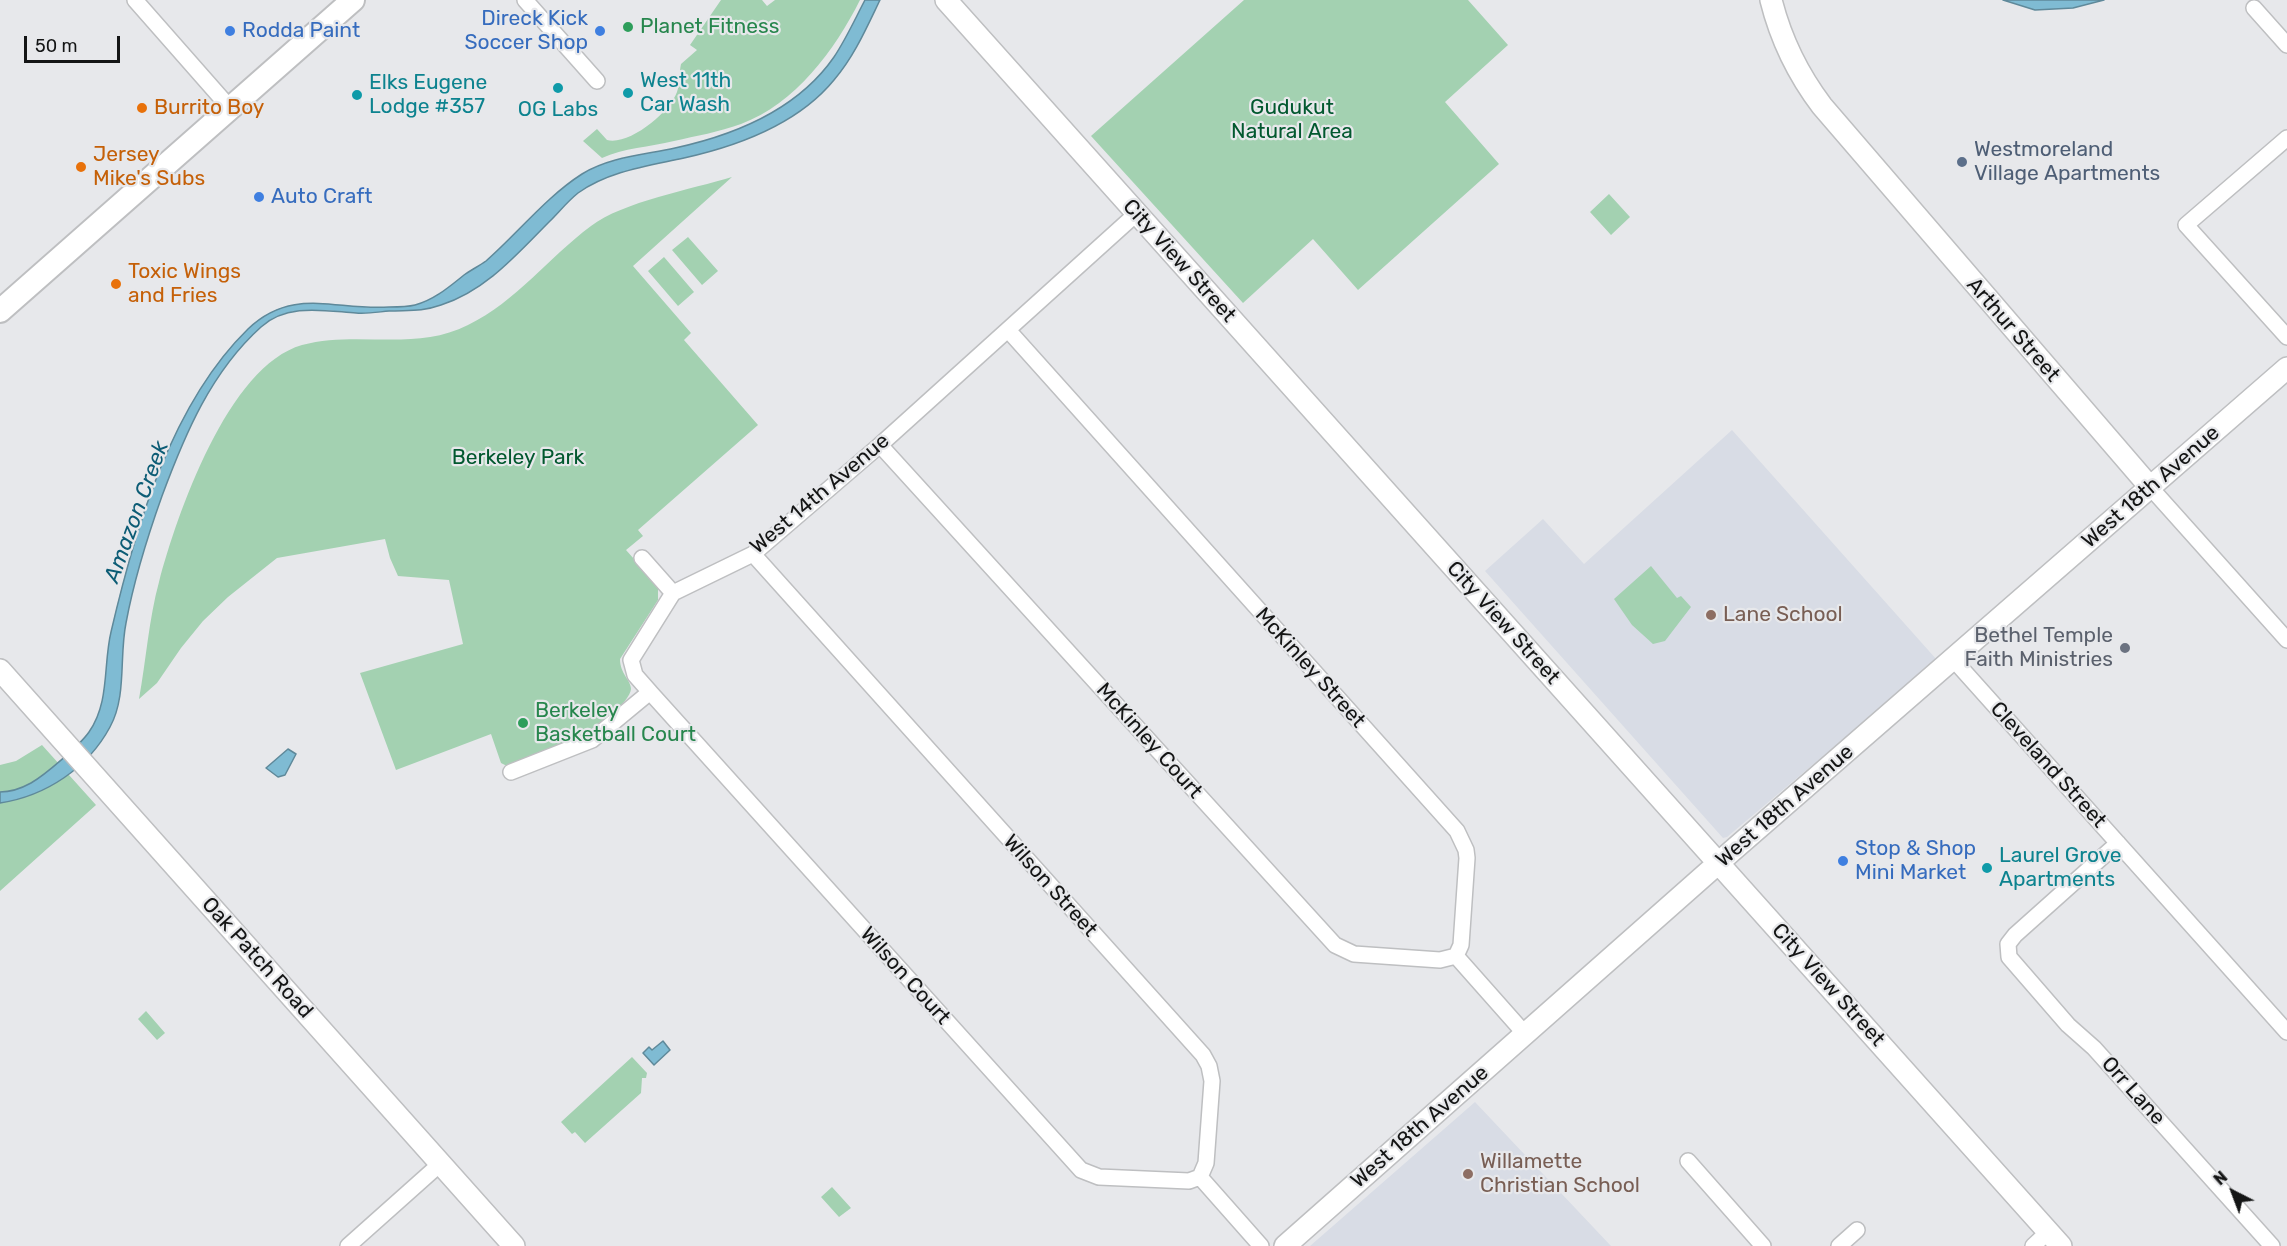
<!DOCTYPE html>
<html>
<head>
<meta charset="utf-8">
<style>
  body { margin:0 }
  #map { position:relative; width:2287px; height:1246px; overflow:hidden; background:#e7e8eb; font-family:Rubik,sans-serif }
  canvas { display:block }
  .north { position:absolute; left:2203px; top:1162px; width:60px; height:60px; -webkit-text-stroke:4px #e7e8eb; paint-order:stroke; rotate:318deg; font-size:16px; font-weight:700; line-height:24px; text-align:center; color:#141515 }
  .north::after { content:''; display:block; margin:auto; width:21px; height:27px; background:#141515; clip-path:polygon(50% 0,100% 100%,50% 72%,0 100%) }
  .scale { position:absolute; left:24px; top:36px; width:96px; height:27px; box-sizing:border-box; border:3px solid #141515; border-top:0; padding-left:8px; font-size:18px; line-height:21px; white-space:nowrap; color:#141515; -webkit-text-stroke:4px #e7e8eb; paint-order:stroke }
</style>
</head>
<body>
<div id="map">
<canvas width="2287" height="1246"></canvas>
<div class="north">N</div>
<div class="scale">50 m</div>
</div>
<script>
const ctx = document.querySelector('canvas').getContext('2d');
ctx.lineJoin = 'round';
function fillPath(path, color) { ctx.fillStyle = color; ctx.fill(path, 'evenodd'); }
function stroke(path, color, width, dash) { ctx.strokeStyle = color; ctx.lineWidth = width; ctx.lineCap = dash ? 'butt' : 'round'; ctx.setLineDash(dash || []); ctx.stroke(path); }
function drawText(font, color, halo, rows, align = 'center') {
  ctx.font = font + ' Rubik,sans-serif'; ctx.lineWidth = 4.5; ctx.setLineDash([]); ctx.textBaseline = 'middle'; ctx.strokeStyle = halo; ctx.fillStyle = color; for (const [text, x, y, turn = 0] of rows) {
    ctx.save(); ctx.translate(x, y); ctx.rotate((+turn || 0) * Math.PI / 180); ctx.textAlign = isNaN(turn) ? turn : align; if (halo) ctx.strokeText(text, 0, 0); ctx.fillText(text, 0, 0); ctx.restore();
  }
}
const built = new Path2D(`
  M 1732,430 L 1937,660 L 1727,837 L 1723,838 L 1485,571 L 1543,519 L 1584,564 Z
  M 1475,1102 L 1611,1246 L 1310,1246 Z`);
const green = new Path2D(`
  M 721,0 L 762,0 L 767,6 L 775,0 L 860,0 C 835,50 795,104 741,124 C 719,132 696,136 674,141 C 650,147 623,148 602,158 L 583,141 L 597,129 L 607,140 C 629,146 670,112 677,92 C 680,84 679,73 681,64 L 697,50 L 690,45 Z
  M 1244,0 L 1468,0 L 1508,45 L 1445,102 L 1499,164 L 1358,290 L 1313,239 L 1243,303 L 1091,136 Z
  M 732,177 L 633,266 L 691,333 L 684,340 L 758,425 L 638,530 L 643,536 L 626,550 L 658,586 L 658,600 L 620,659 C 620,674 631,680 631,689 C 630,702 593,733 582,739 C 558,750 531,757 507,766 L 501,763 L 491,734 L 396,770 L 360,673 L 463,644 L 449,580 L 398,576 L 390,558 L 385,539 L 277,558 L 228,597 L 203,621 L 181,648 L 157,683 L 139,699 C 146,661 149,618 159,582 C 177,514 228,366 302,345 C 357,330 415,352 468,325 C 517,301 548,258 591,226 C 622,202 693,189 732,177 Z
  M 1609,194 L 1630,217 L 1611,235 L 1590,212 Z
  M 688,237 L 718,271 L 702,285 L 672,250 Z
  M 664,257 L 694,292 L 678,306 L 648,271 Z
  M 1651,566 L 1677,598 L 1681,596 L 1691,607 L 1665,641 L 1653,644 L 1632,625 L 1614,599 Z
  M 42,745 L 96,805 L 0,891 L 0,765 L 16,761 Z
  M 146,1011 L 165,1033 L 157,1040 L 138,1019 Z
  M 632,1057 L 647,1073 L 646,1078 L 642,1078 L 641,1093 L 585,1143 L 575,1132 L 572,1134 L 561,1122 Z
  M 832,1187 L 851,1208 L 839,1217 L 821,1197 Z`);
const water = new Path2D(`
  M 865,0 L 880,0 C 867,27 854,57 834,80 C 798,124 738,146 684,158 C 648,166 609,171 578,193 C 568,201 559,212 550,221 C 518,253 486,291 441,305 C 421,312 410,310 389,311 C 378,312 367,314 356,313 C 325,311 287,303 261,327 C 211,372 185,434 162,496 C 147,538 134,580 126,623 C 119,657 127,696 110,727 C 88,768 46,796 0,803 L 0,792 C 10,792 22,788 31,783 C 45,775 80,745 89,732 C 110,702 103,665 111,632 C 135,529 171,404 248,329 C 293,286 336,311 389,307 C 397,307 407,307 415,305 C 434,300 449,287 464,275 C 471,270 479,266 486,261 C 518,233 546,197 582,174 C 610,157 643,155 675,148 C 735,135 798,109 834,57 C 846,39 855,19 865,0 Z
  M 2003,0 L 2104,0 L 2073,8 L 2035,10 Z
  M 288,749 L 296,754 L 285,775 L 278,777 L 266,768 Z
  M 663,1041 L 670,1050 L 654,1065 L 643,1053 L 649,1047 L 652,1050 Z`);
const street = new Path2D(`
  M 135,0 L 230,108
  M 525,0 L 597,81
  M 2254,8 L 2287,45
  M 2287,138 L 2186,225 L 2287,337
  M 1008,330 L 1457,831 L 1466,850 L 1467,858 L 1461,945 L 1456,956 L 1526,1035
  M 880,445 L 1335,945 L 1354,954 L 1440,960 L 1456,956
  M 2150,487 L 2287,640
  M 753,554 L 1203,1055 L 1209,1066 L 1212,1081 L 1206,1163 L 1200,1177 L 1261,1246
  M 642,558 L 673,593
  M 1953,659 L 2287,1032
  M 650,692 L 1081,1170 L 1099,1177 L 1189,1181 L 1200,1177
  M 511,772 L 592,740 L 650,692 L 635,675 L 631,660 L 673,593 L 753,554 L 880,445 L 1136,214
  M 2118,843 L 2015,935 L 2008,944 L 2009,957 L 2068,1025 L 2094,1048 L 2272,1246
  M 1688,1161 L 1763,1246
  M 348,1246 L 440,1164
  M 1839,1246 L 1857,1230
  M 2033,1246 L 2048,1232`);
const secondary = new Path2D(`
  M 946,0 L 2061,1246
  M 1771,0 C 1781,40 1797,73 1822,106 L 2150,487
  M 0,670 L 514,1246
  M 1285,1246 L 1732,851 L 2287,368`);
const primary = new Path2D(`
  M 0,311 L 353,0`);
const markers = [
  [628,27,6,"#2e9e5b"],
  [230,31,6,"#3f7fe0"],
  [600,31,6,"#3f7fe0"],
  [558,88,6,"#0f9aa8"],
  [628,93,6,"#0f9aa8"],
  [357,95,6,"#0f9aa8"],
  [142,108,6,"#e8710a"],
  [1962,162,6,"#5c6f8a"],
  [81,167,6,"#e8710a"],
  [259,197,6,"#3f7fe0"],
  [116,284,6,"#e8710a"],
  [1711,615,6,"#8d6e63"],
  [2125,648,6,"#6b7280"],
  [523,723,6,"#2e9e5b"],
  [1843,861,6,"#3f7fe0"],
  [1987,868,6,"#0f9aa8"],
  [1468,1174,6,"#8d6e63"]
];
const shopNames = [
  ["Direck Kick",588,19,"right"],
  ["Soccer Shop",588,43,"right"],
  ["Rodda Paint",242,31],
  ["Auto Craft",271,197],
  ["Stop & Shop",1855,849],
  ["Mini Market",1855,873]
];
const leisureNames = [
  ["Planet Fitness",640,27],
  ["Berkeley",535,711],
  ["Basketball Court",535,735]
];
const cultureNames = [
  ["West 11th",640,81],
  ["Car Wash",640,105],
  ["Elks Eugene",369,83],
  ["Lodge #357",369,107],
  ["OG Labs",558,110,"center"],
  ["Laurel Grove",1999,856],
  ["Apartments",1999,880]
];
const foodNames = [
  ["Burrito Boy",154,108],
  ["Jersey",93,155],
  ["Mike's Subs",93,179],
  ["Toxic Wings",128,272],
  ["and Fries",128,296]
];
const parkNames = [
  ["Gudukut",1292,108],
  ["Natural Area",1292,132],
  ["Berkeley Park",518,458]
];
const serviceNames = [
  ["Westmoreland",1974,150],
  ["Village Apartments",1974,174]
];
const streetNames = [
  ["City View Street",1179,261,48],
  ["Arthur Street",2013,330,49],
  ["West 18th Avenue",2151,487,-41],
  ["West 14th Avenue",820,494,-40],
  ["City View Street",1503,623,48],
  ["McKinley Street",1310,668,48],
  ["McKinley Court",1149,741,48],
  ["Cleveland Street",2048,765,48],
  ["West 18th Avenue",1785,806,-41],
  ["Wilson Street",1050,886,48],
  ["Oak Patch Road",257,958,48],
  ["Wilson Court",905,976,48],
  ["City View Street",1828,985,48],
  ["Orr Lane",2133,1091,48],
  ["West 18th Avenue",1420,1127,-41]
];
const educationNames = [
  ["Lane School",1723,615],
  ["Willamette",1480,1162],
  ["Christian School",1480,1186]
];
const worshipNames = [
  ["Bethel Temple",2113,636],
  ["Faith Ministries",2113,660]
];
const waterNames = [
  ["Amazon Creek",137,512,-70]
];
fillPath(built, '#d8dce5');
fillPath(green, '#a3d1b1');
fillPath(water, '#7fbbd3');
stroke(water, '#5f899a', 1.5);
stroke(street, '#bebfc1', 18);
stroke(secondary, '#bebfc1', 24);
stroke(primary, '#bebfc1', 26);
stroke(street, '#fff', 15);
stroke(secondary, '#fff', 21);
stroke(primary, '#fff', 22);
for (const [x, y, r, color] of markers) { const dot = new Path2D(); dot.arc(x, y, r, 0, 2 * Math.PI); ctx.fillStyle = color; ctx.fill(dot); stroke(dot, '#e7e8eb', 2); }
drawText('21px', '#366cbe', '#e7e8eb', shopNames, 'left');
drawText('21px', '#27864d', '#e7e8eb', leisureNames, 'left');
drawText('21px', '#0d838f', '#e7e8eb', cultureNames, 'left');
drawText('21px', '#c56008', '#e7e8eb', foodNames, 'left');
drawText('21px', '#02582f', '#e7e8eb', parkNames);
drawText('21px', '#4e5e75', '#e7e8eb', serviceNames, 'left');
drawText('21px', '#141515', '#e7e8eb', streetNames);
drawText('21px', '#785e54', '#e7e8eb', educationNames, 'left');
drawText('21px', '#5b616d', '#e7e8eb', worshipNames, 'right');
drawText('italic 22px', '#0c5c75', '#e7e8eb', waterNames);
</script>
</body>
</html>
